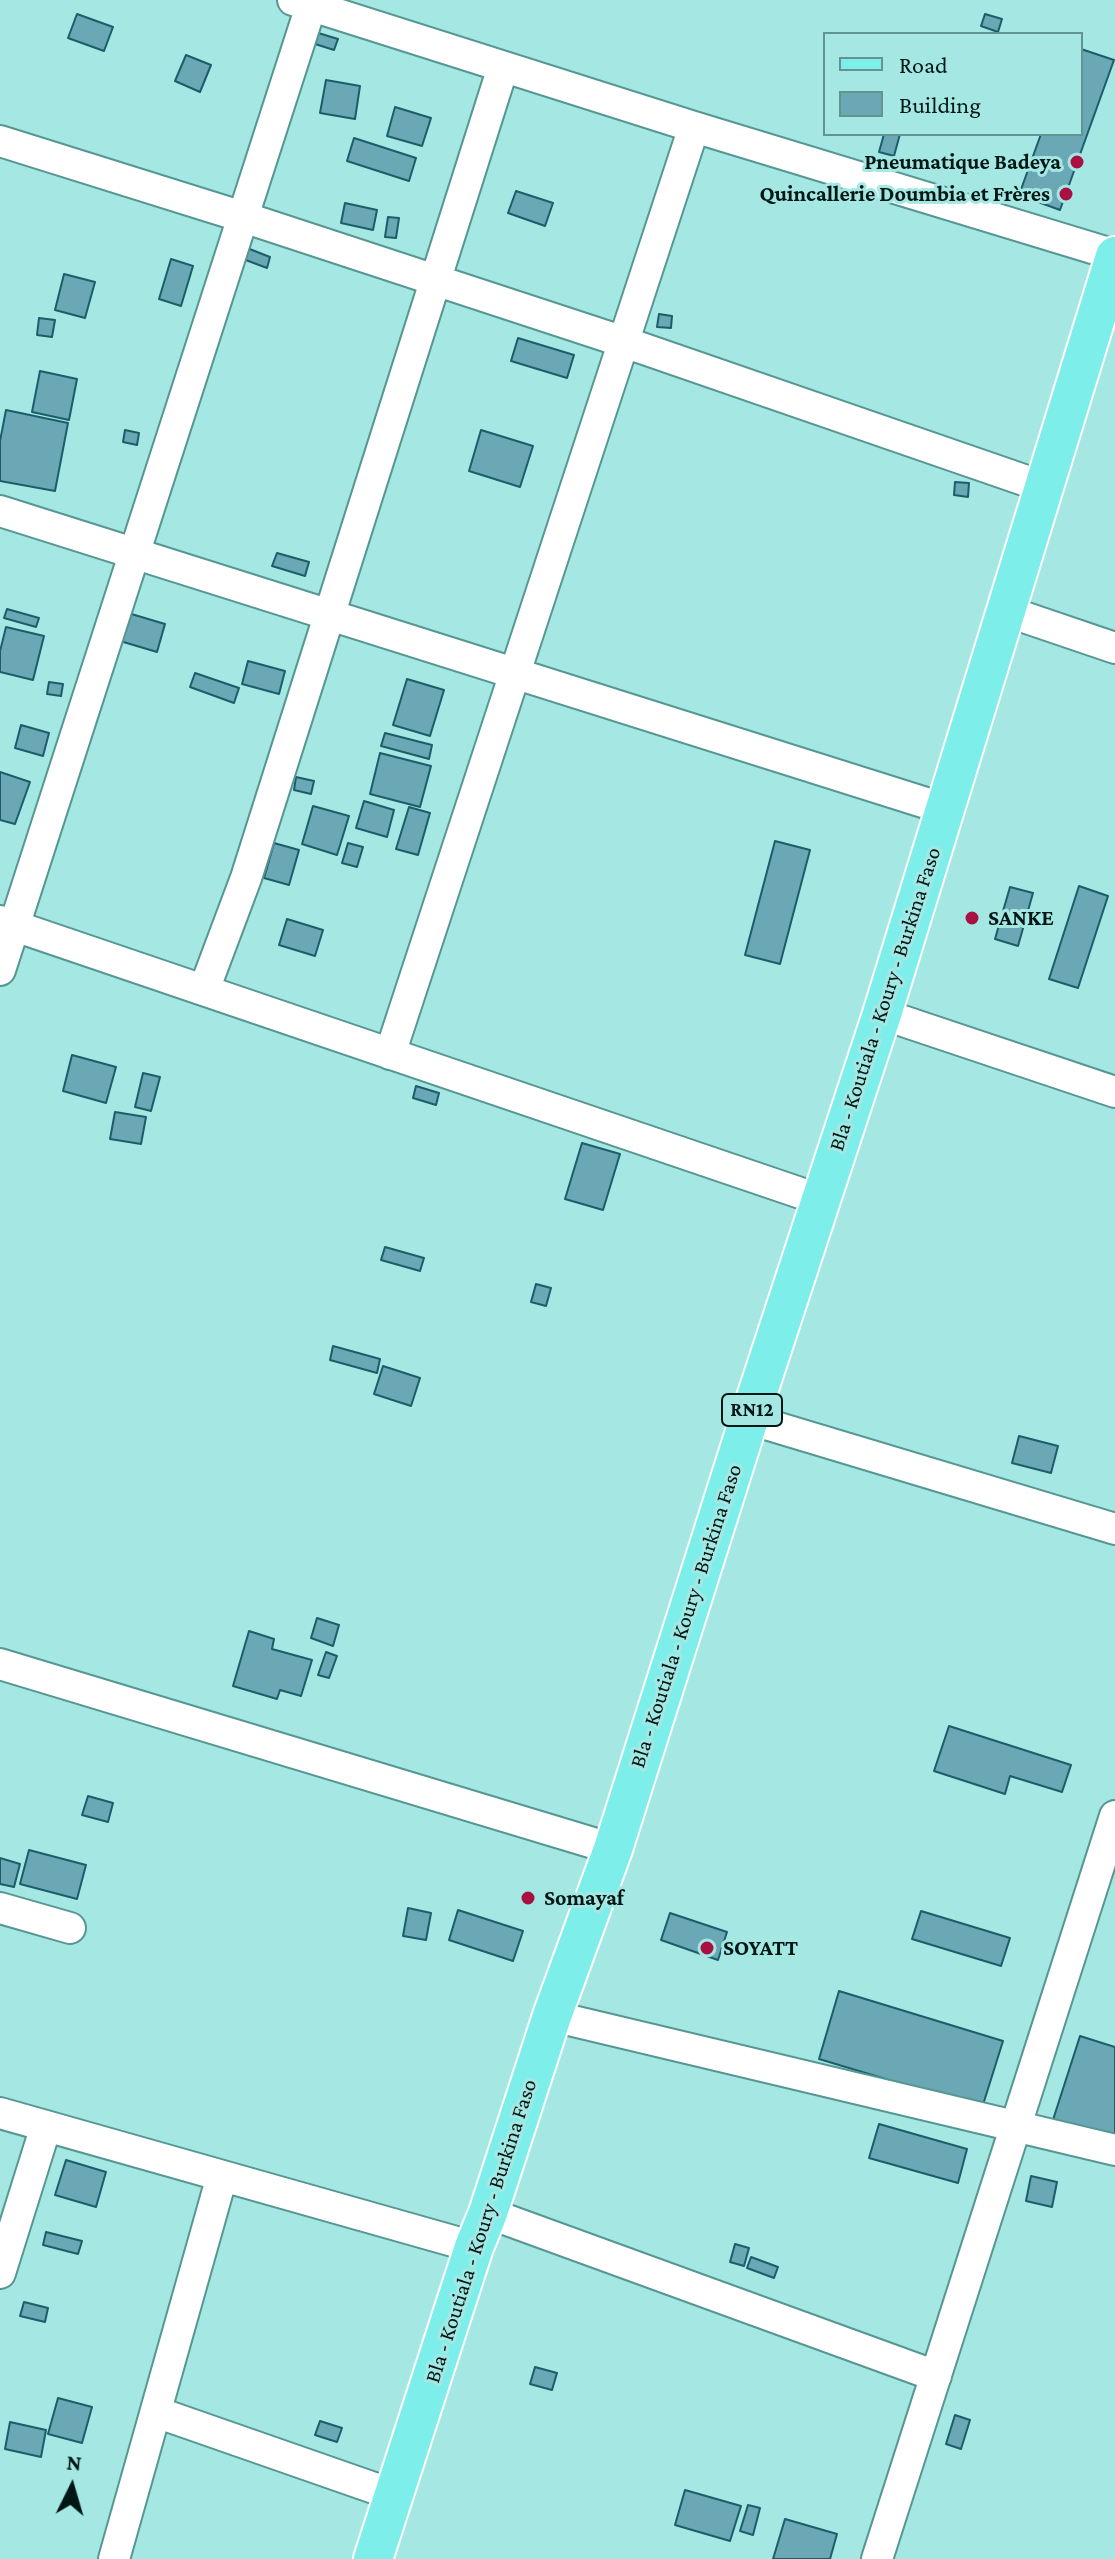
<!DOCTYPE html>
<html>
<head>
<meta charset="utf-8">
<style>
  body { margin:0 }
  #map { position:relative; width:1115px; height:2559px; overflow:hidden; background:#a5e8e3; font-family:"Crimson Pro",serif }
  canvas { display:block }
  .legend { position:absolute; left:823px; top:32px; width:260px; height:104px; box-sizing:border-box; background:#a5e8e3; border:2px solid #639491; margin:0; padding:10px 14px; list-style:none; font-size:24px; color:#001716 }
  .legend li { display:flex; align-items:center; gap:16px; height:40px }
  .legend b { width:40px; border:2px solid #639491 }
  .north { position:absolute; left:32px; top:2447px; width:80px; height:80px; -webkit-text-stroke:6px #a5e8e3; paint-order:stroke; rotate:5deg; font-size:22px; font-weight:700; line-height:32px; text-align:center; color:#001716 }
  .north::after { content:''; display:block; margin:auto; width:28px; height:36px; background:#001716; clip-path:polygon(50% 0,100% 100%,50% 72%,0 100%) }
</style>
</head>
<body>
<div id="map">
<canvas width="1115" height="2559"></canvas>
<ul class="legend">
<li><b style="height:10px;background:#7eeeeb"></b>Road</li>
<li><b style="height:22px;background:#69a8b4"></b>Building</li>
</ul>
<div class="north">N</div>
</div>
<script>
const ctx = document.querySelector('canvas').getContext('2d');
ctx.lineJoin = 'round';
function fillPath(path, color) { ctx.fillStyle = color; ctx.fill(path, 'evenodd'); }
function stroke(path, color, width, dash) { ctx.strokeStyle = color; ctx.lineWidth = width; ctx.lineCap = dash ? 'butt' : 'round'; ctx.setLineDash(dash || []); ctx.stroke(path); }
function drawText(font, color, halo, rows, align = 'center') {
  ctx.font = font + ' "Crimson Pro",serif'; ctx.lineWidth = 6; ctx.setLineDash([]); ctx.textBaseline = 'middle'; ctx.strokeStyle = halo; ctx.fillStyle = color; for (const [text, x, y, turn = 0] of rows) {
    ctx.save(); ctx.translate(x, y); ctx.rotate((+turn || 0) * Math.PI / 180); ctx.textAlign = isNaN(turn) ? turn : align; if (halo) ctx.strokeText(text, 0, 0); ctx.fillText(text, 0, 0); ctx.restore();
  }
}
const building = new Path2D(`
  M 77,14 L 113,27 L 104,51 L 68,38 Z
  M 985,14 L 1002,19 L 998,32 L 981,26 Z
  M 315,32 L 338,39 L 334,50 L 312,43 Z
  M 1081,49 L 1114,60 L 1060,210 L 1019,195 L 1041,134 L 1081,134 Z
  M 186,55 L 211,65 L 200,92 L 175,81 Z
  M 326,80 L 360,86 L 355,119 L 320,113 Z
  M 395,107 L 431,118 L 422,146 L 387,136 Z
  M 884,134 L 900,134 L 894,156 L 879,152 Z
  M 354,138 L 416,158 L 409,181 L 347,161 Z
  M 516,191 L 553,203 L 545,226 L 508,213 Z
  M 345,203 L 377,210 L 373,230 L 341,223 Z
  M 388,217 L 399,218 L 396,238 L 385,237 Z
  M 247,248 L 270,257 L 267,268 L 243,259 Z
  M 171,259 L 193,266 L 181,306 L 159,299 Z
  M 64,274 L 95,282 L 85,318 L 55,310 Z
  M 659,314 L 672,316 L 671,328 L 657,327 Z
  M 39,318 L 55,320 L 52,337 L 37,335 Z
  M 518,338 L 574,355 L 567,378 L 511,361 Z
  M 40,371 L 77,379 L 69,420 L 32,412 Z
  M 6,410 L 68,423 L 55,491 L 0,481 L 0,441 Z
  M 125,430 L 139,433 L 137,445 L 123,442 Z
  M 481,430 L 533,446 L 520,487 L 469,471 Z
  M 955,482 L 969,483 L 968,497 L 954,495 Z
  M 277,553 L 309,562 L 305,576 L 272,566 Z
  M 7,609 L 39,618 L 36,627 L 4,618 Z
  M 128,613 L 165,624 L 157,652 L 120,641 Z
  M 6,627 L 44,636 L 33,680 L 0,672 L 0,651 Z
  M 248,661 L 285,671 L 279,694 L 242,684 Z
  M 195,673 L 239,688 L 234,703 L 190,687 Z
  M 407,679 L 444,690 L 430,736 L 393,725 Z
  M 49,682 L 63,684 L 61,696 L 47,694 Z
  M 21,725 L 49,733 L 43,756 L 15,748 Z
  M 385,733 L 432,745 L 429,759 L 381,746 Z
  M 380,753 L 431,766 L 420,807 L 370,794 Z
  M 0,772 L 30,782 L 15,824 L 0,820 Z
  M 296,777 L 314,781 L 311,794 L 294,790 Z
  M 364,801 L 394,810 L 387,837 L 356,828 Z
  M 313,806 L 349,816 L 337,855 L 302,844 Z
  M 409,807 L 430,813 L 418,855 L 396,849 Z
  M 775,841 L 810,850 L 780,964 L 745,955 Z
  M 274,843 L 299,850 L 289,885 L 264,878 Z
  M 348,843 L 363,847 L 357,867 L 342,863 Z
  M 1079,886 L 1108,896 L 1078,988 L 1049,979 Z
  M 1010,887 L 1033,893 L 1018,946 L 995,939 Z
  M 287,919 L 323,930 L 315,956 L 279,945 Z
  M 72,1055 L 116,1067 L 106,1103 L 63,1091 Z
  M 143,1073 L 160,1077 L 151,1111 L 135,1107 Z
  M 416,1086 L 439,1093 L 436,1105 L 413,1098 Z
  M 115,1112 L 146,1117 L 141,1144 L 110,1139 Z
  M 582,1143 L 620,1154 L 603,1210 L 565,1199 Z
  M 385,1247 L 424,1258 L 420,1271 L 381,1260 Z
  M 536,1284 L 551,1288 L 546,1306 L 531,1302 Z
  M 333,1346 L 380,1359 L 377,1373 L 330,1360 Z
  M 383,1366 L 420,1378 L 411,1406 L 374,1394 Z
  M 1019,1436 L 1058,1446 L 1051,1473 L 1012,1463 Z
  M 317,1618 L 339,1625 L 333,1646 L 311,1638 Z
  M 249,1631 L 274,1639 L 272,1649 L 312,1660 L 301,1696 L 280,1690 L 277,1699 L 233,1686 Z
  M 326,1652 L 337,1656 L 329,1678 L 318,1675 Z
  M 949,1726 L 1071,1765 L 1062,1792 L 1010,1776 L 1005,1794 L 934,1771 Z
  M 88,1796 L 113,1803 L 108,1822 L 82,1815 Z
  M 29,1850 L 86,1865 L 77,1899 L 20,1884 Z
  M 0,1858 L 20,1864 L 14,1887 L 0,1884 Z
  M 408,1908 L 431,1913 L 426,1940 L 403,1936 Z
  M 458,1910 L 523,1931 L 513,1961 L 449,1940 Z
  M 921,1911 L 1010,1938 L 1001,1966 L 912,1939 Z
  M 670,1913 L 727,1932 L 718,1960 L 661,1940 Z
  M 839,1991 L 1003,2041 L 982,2108 L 819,2059 Z
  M 1080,2036 L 1115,2047 L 1115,2136 L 1051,2126 Z
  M 879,2124 L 967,2149 L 958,2183 L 869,2158 Z
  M 66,2160 L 106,2172 L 96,2207 L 55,2195 Z
  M 1031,2176 L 1057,2182 L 1052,2207 L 1026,2201 Z
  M 46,2232 L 82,2241 L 78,2254 L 43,2245 Z
  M 735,2244 L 749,2248 L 744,2266 L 730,2262 Z
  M 751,2257 L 778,2267 L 774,2278 L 747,2268 Z
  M 24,2302 L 48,2308 L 45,2322 L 20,2316 Z
  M 535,2367 L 557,2373 L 552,2390 L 530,2384 Z
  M 58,2398 L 92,2407 L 82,2443 L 48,2434 Z
  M 955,2415 L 970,2420 L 961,2449 L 946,2444 Z
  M 320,2421 L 342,2428 L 337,2442 L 315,2435 Z
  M 10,2422 L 46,2430 L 41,2457 L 5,2449 Z
  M 685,2490 L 741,2506 L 730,2541 L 675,2525 Z
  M 748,2505 L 760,2508 L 753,2535 L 740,2531 Z
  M 785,2519 L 837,2534 L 830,2559 L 773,2559 Z`);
const minor = new Path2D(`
  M 293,0 L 694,127 L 1115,255
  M 0,141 L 243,217 L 624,342 L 1044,487
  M 0,511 L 945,809
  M 1006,611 L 1115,648
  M 0,921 L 821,1200
  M 0,970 L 311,6
  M 204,990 L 246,878 L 503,67
  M 882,1014 L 1115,1092
  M 390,1054 L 694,127
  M 749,1419 L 1115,1529
  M 0,1664 L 613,1849
  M 0,1908 L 70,1928
  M 552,2016 L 1115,2150
  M 0,2113 L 474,2247
  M 488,2213 L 936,2376
  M 0,2273 L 46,2126
  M 156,2412 L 394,2495
  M 114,2559 L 222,2176
  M 877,2559 L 1115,1816`);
const major = new Path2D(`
  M 373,2559 L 474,2247 L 488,2213 L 552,2016 L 613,1849 L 749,1419 L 882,1014 L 1115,256`);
const markers = [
  [1077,162,8,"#a81142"],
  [1066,194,8,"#a81142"],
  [972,918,8,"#a81142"],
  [528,1898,8,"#a81142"],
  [707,1948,8,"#a81142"]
];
const shields = [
  [752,1410,60]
];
const shieldNames = [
  ["RN12",752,1410]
];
const poiNames = [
  ["Pneumatique Badeya",1061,162,"right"],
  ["Quincallerie Doumbia et Frères",1050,194,"right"],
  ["SANKE",988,918],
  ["Somayaf",544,1898],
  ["SOYATT",723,1948]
];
const streetNames = [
  ["Bla - Koutiala - Koury - Burkina Faso",885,999,-72],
  ["Bla - Koutiala - Koury - Burkina Faso",686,1616,-72],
  ["Bla - Koutiala - Koury - Burkina Faso",481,2231,-72]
];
fillPath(building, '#69a8b4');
stroke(building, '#1b5e69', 2);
stroke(minor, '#569693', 34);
stroke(major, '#fff', 42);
stroke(minor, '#fff', 30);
stroke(major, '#7eeeeb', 38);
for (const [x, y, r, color] of markers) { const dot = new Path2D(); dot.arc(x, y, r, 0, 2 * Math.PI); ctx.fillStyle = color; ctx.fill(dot); stroke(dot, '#a5e8e3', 3); }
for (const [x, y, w] of shields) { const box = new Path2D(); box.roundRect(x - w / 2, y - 16, w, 32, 6); ctx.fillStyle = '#a5e8e3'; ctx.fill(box); stroke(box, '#001716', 2); }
drawText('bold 20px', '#001716', null, shieldNames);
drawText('bold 22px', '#001716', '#a5e8e3', poiNames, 'left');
drawText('22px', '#001716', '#a5e8e3', streetNames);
</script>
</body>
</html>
